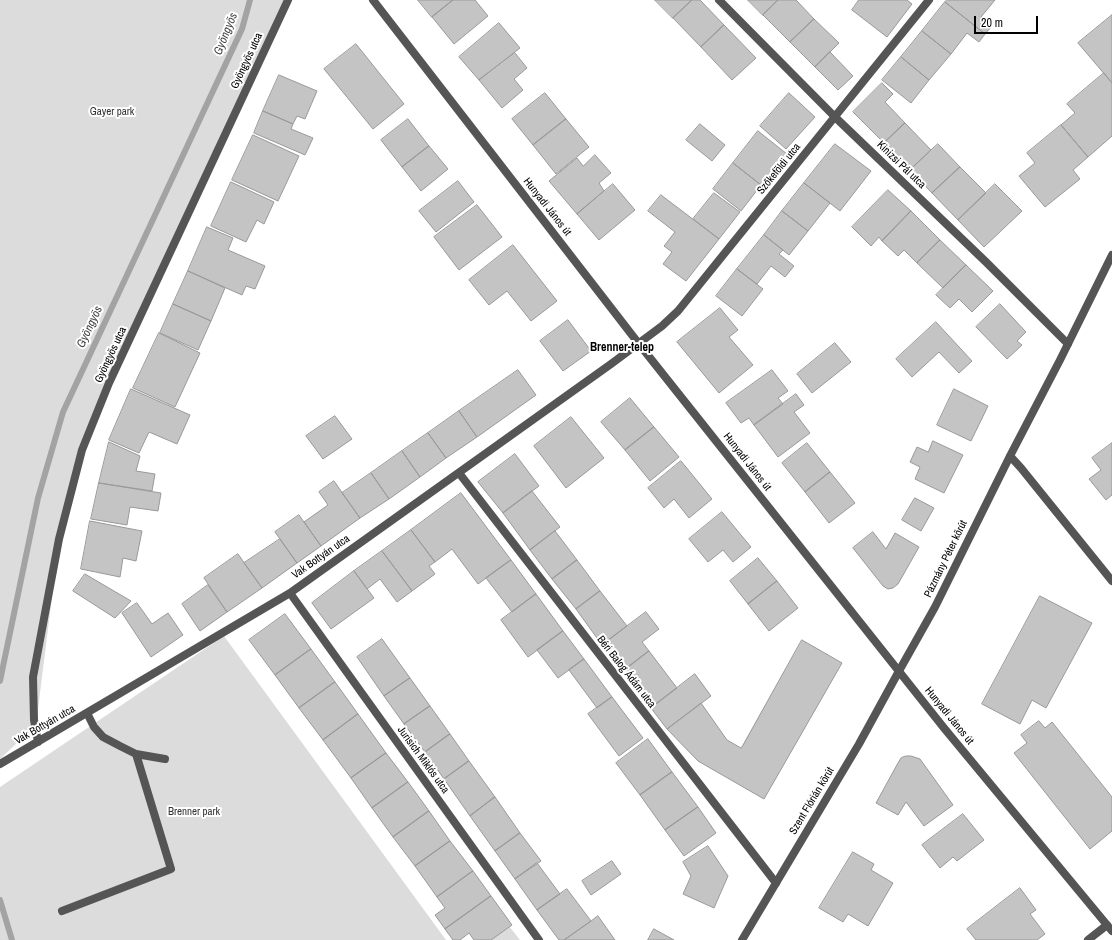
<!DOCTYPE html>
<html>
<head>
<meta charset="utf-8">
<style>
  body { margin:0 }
  #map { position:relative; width:1112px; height:940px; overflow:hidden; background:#fff; font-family:"Archivo Narrow",sans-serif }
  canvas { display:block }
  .scale { position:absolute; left:974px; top:16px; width:64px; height:18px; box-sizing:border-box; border:2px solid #000; border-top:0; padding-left:5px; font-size:12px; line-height:14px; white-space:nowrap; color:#000; -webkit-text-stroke:3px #fff; paint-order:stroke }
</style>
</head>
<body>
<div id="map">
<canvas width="1112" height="940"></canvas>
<div class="scale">20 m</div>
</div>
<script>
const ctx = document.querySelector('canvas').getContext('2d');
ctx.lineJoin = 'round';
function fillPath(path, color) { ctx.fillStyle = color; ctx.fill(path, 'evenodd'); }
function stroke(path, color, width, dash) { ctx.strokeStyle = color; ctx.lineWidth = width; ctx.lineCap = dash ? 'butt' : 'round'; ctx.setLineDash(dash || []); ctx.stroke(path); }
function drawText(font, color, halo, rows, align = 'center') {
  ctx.font = font + ' "Archivo Narrow",sans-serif'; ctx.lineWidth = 4; ctx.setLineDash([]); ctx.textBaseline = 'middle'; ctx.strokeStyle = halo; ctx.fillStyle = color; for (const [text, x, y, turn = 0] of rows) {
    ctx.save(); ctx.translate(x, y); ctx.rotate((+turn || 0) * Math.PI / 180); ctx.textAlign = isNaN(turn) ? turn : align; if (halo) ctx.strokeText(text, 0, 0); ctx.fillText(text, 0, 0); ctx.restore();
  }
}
const green = new Path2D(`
  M 0,0 L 286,0 L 86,435 L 59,541 L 36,725 L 0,759 Z
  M 224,636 L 446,940 L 0,940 L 0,787 Z
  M 509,926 L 520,940 L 488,940 Z`);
const stream = new Path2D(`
  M 0,681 L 38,498 L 63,412 L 242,29 L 250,0
  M 0,900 L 12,940`);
const building = new Path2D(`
  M 418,0 L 453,0 L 432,17 Z
  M 453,0 L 475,0 L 488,16 L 454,44 L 432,17 Z
  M 655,0 L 692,0 L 673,18 Z
  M 692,0 L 700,0 L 724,25 L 701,47 L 673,18 Z
  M 748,0 L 778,0 L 763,15 Z
  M 778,0 L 796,0 L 814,19 L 790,42 L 763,15 Z
  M 859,0 L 907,0 L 912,4 L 887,37 L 852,10 Z
  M 947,0 L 995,0 L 981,17 L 992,26 L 985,34 L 945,2 Z
  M 945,2 L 985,34 L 979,42 L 967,33 L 951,54 L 922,31 Z
  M 1112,15 L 1112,83 L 1078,43 Z
  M 814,19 L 839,43 L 815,67 L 790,42 Z
  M 499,23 L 520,48 L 479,80 L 459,57 Z
  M 724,25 L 756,58 L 732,80 L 701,47 Z
  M 922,31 L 951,54 L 929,80 L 901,57 Z
  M 356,44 L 404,104 L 373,129 L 324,69 Z
  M 830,52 L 853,76 L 838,90 L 815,67 Z
  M 515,53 L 527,68 L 514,79 L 523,90 L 502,108 L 479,80 Z
  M 901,57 L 929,80 L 911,103 L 882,80 Z
  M 1104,73 L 1112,83 L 1112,136 L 1088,157 L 1061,125 L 1075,113 L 1067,104 Z
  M 279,75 L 317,91 L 305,119 L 297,116 L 293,124 L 263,111 Z
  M 882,83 L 893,94 L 885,102 L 905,123 L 884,143 L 853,112 Z
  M 545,93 L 566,119 L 533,145 L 512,119 Z
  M 789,93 L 815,117 L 786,149 L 760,126 Z
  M 263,111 L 293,124 L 291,129 L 313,138 L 305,155 L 254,133 Z
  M 408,119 L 429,146 L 402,167 L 381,140 Z
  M 566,119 L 589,147 L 556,174 L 533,145 Z
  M 905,123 L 931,150 L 910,170 L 884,143 Z
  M 700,124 L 725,145 L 712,161 L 686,140 Z
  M 1061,125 L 1088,157 L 1073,170 L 1080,179 L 1045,207 L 1019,176 L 1035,163 L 1027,153 Z
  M 758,131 L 787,154 L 761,185 L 733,163 Z
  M 253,135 L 299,156 L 278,201 L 232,180 Z
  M 835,144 L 871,171 L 840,211 L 804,183 Z
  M 938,144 L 960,167 L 932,193 L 910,170 Z
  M 429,146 L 448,169 L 421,191 L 402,167 Z
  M 595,155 L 611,173 L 599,183 L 604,191 L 577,214 L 549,181 L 577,158 L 583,166 Z
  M 733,163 L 761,185 L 741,211 L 713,189 Z
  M 960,167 L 986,193 L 958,220 L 932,193 Z
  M 458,181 L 474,202 L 436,232 L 419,211 Z
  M 231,182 L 274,202 L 264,224 L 257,220 L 246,242 L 211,226 Z
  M 804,183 L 830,203 L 808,231 L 782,211 Z
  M 613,184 L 635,210 L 599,240 L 577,214 Z
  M 995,184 L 1022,211 L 984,247 L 958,220 Z
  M 888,190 L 911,211 L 882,241 L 879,237 L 871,246 L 852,227 Z
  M 714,193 L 740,212 L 719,239 L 693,219 Z
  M 661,195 L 719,239 L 686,281 L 663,264 L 672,252 L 664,246 L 675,232 L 648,211 Z
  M 477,205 L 502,237 L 459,270 L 434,237 Z
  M 782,211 L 808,231 L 789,255 L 764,235 Z
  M 911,211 L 940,240 L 917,263 L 904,250 L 898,256 L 882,241 Z
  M 207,227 L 233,238 L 228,250 L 265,266 L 255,289 L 246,286 L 242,295 L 188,271 Z
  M 764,235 L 783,250 L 779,254 L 794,266 L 785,277 L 771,266 L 757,284 L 737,269 Z
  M 940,240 L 966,265 L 943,288 L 917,263 Z
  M 513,245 L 557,301 L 531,321 L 507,291 L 489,305 L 469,280 Z
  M 966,265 L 993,291 L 972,312 L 959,299 L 950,308 L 936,295 Z
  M 737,269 L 763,289 L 742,316 L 716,296 Z
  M 188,271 L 225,288 L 211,321 L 173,304 Z
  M 173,304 L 211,321 L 198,350 L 160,333 Z
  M 1000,304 L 1026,332 L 1017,341 L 1022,345 L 1007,359 L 976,327 Z
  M 720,308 L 738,330 L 729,337 L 753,365 L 719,393 L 677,342 Z
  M 568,320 L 591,351 L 563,371 L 540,341 Z
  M 936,322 L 972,361 L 959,373 L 939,352 L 912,377 L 896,359 Z
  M 159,333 L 200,353 L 175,407 L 133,388 Z
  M 835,343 L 851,362 L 812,393 L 797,374 Z
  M 518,370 L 536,395 L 477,437 L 459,411 Z
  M 772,370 L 788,391 L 778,398 L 783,404 L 754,425 L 749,418 L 741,423 L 726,403 Z
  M 131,389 L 190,415 L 177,444 L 149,432 L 139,453 L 109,440 Z
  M 954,389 L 988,406 L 971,441 L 937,425 Z
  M 796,394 L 804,405 L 794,412 L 810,433 L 778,457 L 754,425 Z
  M 630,398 L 654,427 L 625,450 L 601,422 Z
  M 459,411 L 477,437 L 446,458 L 428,433 Z
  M 335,416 L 352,439 L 323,459 L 306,436 Z
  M 571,417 L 604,458 L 566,488 L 534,446 Z
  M 654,427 L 679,457 L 650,481 L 625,450 Z
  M 428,433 L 446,458 L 420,477 L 402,451 Z
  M 933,441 L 963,455 L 944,493 L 915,479 L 920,467 L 910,462 L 917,447 L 928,452 Z
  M 109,442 L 140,456 L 136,471 L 155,474 L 152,491 L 99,483 Z
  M 807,443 L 830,472 L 805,492 L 782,463 Z
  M 1112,443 L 1112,495 L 1106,500 L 1089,479 L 1101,470 L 1092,458 Z
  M 402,451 L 420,477 L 389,499 L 371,473 Z
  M 515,454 L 539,486 L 503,513 L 478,482 Z
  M 681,461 L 712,499 L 689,518 L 674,499 L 664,508 L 648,488 Z
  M 830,472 L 855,503 L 829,523 L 805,492 Z
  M 371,473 L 389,499 L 360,518 L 342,493 Z
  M 334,481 L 360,518 L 321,546 L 304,522 L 328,505 L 319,492 Z
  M 99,483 L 161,493 L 158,511 L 130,507 L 127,525 L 91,519 Z
  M 532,491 L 560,527 L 530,550 L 503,513 Z
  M 461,493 L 511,560 L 478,584 L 452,549 L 435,562 L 411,530 Z
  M 915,498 L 934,508 L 921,531 L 902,520 Z
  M 722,512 L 751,547 L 733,562 L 723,550 L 708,562 L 689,539 Z
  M 299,515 L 321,546 L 297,563 L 275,532 Z
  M 90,521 L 142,531 L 136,561 L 123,558 L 120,577 L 81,569 Z
  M 411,530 L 435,562 L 429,566 L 435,574 L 412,591 L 382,551 Z
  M 555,531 L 577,560 L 552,579 L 530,550 Z
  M 873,532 L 886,549 L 895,533 L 919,547 L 898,584 L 893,588 L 888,589 L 883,586 L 853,548 Z
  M 280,539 L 297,563 L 262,588 L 244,563 Z
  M 382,551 L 412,591 L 397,602 L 380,579 L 367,589 L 354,571 Z
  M 238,554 L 262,588 L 227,612 L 204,578 Z
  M 758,558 L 777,581 L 748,604 L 730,581 Z
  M 511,560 L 536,594 L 512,612 L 486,578 Z
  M 577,560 L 600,591 L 576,609 L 552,579 Z
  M 354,571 L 374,598 L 331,629 L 312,603 Z
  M 85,574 L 131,601 L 115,618 L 73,591 Z
  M 777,581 L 798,608 L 769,631 L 748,604 Z
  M 208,585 L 227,612 L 200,631 L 182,604 Z
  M 600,591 L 627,626 L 602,645 L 576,609 Z
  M 536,594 L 563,631 L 528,657 L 501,620 Z
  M 1040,596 L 1092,623 L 1046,708 L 1032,700 L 1020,724 L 982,704 Z
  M 137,603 L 152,624 L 168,613 L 183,635 L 151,657 L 122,613 Z
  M 646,612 L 659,629 L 642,642 L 649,651 L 623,671 L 602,645 Z
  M 285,614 L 311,649 L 275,675 L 249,640 Z
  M 563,631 L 584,659 L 558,678 L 537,650 Z
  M 382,639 L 410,678 L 384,696 L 357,657 Z
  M 802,640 L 842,663 L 764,799 L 698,761 L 667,729 L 701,703 L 727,740 L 741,748 Z
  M 311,649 L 335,682 L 299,708 L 275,675 Z
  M 649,651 L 677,688 L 651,708 L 623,671 Z
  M 584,659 L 612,697 L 597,708 L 569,670 Z
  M 695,674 L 711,696 L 667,729 L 651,708 Z
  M 410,678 L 430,706 L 404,724 L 384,696 Z
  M 335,682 L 358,714 L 323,740 L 299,708 Z
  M 612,697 L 643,738 L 619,756 L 588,714 Z
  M 430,706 L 450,734 L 425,752 L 404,724 Z
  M 358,714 L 386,753 L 351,778 L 323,740 Z
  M 1039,721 L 1045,728 L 1052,722 L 1112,797 L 1112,831 L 1090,849 L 1014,753 L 1027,743 L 1021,735 Z
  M 450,734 L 469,761 L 444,779 L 425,752 Z
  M 648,739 L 672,772 L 640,795 L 616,763 Z
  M 386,753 L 408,782 L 372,808 L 351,778 Z
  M 906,756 L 911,756 L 920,759 L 953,805 L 924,826 L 906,802 L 898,815 L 876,803 L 898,763 L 901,758 Z
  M 469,761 L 495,797 L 470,816 L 444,779 Z
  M 672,772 L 698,807 L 665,830 L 640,795 Z
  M 408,782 L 429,811 L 393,837 L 372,808 Z
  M 495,797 L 520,833 L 495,851 L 470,816 Z
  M 698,807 L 716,833 L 684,856 L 665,830 Z
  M 429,811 L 450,841 L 415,866 L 393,837 Z
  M 963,814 L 984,840 L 957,861 L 953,857 L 940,868 L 922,845 Z
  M 520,833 L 541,861 L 515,879 L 495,851 Z
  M 450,841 L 473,871 L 437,897 L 415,866 Z
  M 708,846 L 728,876 L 714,908 L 683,894 L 691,876 L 683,862 Z
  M 853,852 L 874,864 L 871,870 L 893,883 L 868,926 L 848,914 L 843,922 L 819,908 Z
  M 612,861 L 621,874 L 591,895 L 582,881 Z
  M 537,863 L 560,894 L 537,910 L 515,879 Z
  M 473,871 L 491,896 L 445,929 L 435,915 L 445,908 L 437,897 Z
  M 1020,888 L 1036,910 L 1030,914 L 1045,934 L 1037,940 L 976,940 L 967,929 Z
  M 567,889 L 591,921 L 564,940 L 559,940 L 537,910 Z
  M 491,896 L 512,925 L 491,940 L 474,940 L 469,933 L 460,940 L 453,940 L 445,929 Z
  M 598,916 L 615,940 L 564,940 L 591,921 Z
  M 654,929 L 674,940 L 648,940 Z`);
const service = new Path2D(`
  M 87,713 L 94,727 L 103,737 L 120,746 L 136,754 L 165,759
  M 62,911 L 171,869 L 136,754`);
const minor = new Path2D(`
  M 719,0 L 835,117 L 986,262 L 1068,344
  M 1010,456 L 1021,468 L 1112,581
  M 459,473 L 776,883
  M 290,593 L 539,940
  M 899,671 L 935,607 L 1010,456 L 1060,360 L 1112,255
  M 38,742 L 34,720 L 33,677 L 59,539 L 82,450 L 109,383 L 288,0
  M 0,764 L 290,593 L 611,364 L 662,326 L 678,311 L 929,0
  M 1088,940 L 1107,925`);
const tertiary = new Path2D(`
  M 373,0 L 639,344 L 944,728 L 1112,931
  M 742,940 L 859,744 L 899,671`);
const streetNames = [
  ["Gyöngyös utca",247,61,-65],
  ["Kinizsi Pál utca",901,165,44],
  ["Szőkeföldi utca",779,169,-51],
  ["Hunyadi János út",547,207,52],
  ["Gyöngyös utca",111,355,-65],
  ["Hunyadi János út",747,462,52],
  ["Vak Bottyán utca",321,557,-35],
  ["Pázmány Péter körút",946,559,-64],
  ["Béri Balog Ádám utca",626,672,52],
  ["Hunyadi János út",949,716,51],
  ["Vak Bottyán utca",45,725,-30],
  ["Jurisich Miklós utca",423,760,54],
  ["Szent Flórián körút",812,801,-59]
];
const parkNames = [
  ["Gayer park",112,112],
  ["Brenner park",194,812]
];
const waterNames = [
  ["Gyöngyös",226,34,-68],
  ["Gyöngyös",90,327,-65]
];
const neighbourhoodNames = [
  ["Brenner-telep",622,348]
];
fillPath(green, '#dcdcdc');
stroke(stream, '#a3a3a3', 6);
fillPath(building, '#c4c4c4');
stroke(building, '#999', 1);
stroke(service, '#555', 8);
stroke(minor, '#555', 8);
stroke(tertiary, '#555', 8);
drawText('11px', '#000', '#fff', streetNames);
drawText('11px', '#333', '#fff', parkNames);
drawText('italic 12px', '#444', '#fff', waterNames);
drawText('bold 12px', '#000', '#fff', neighbourhoodNames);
</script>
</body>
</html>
